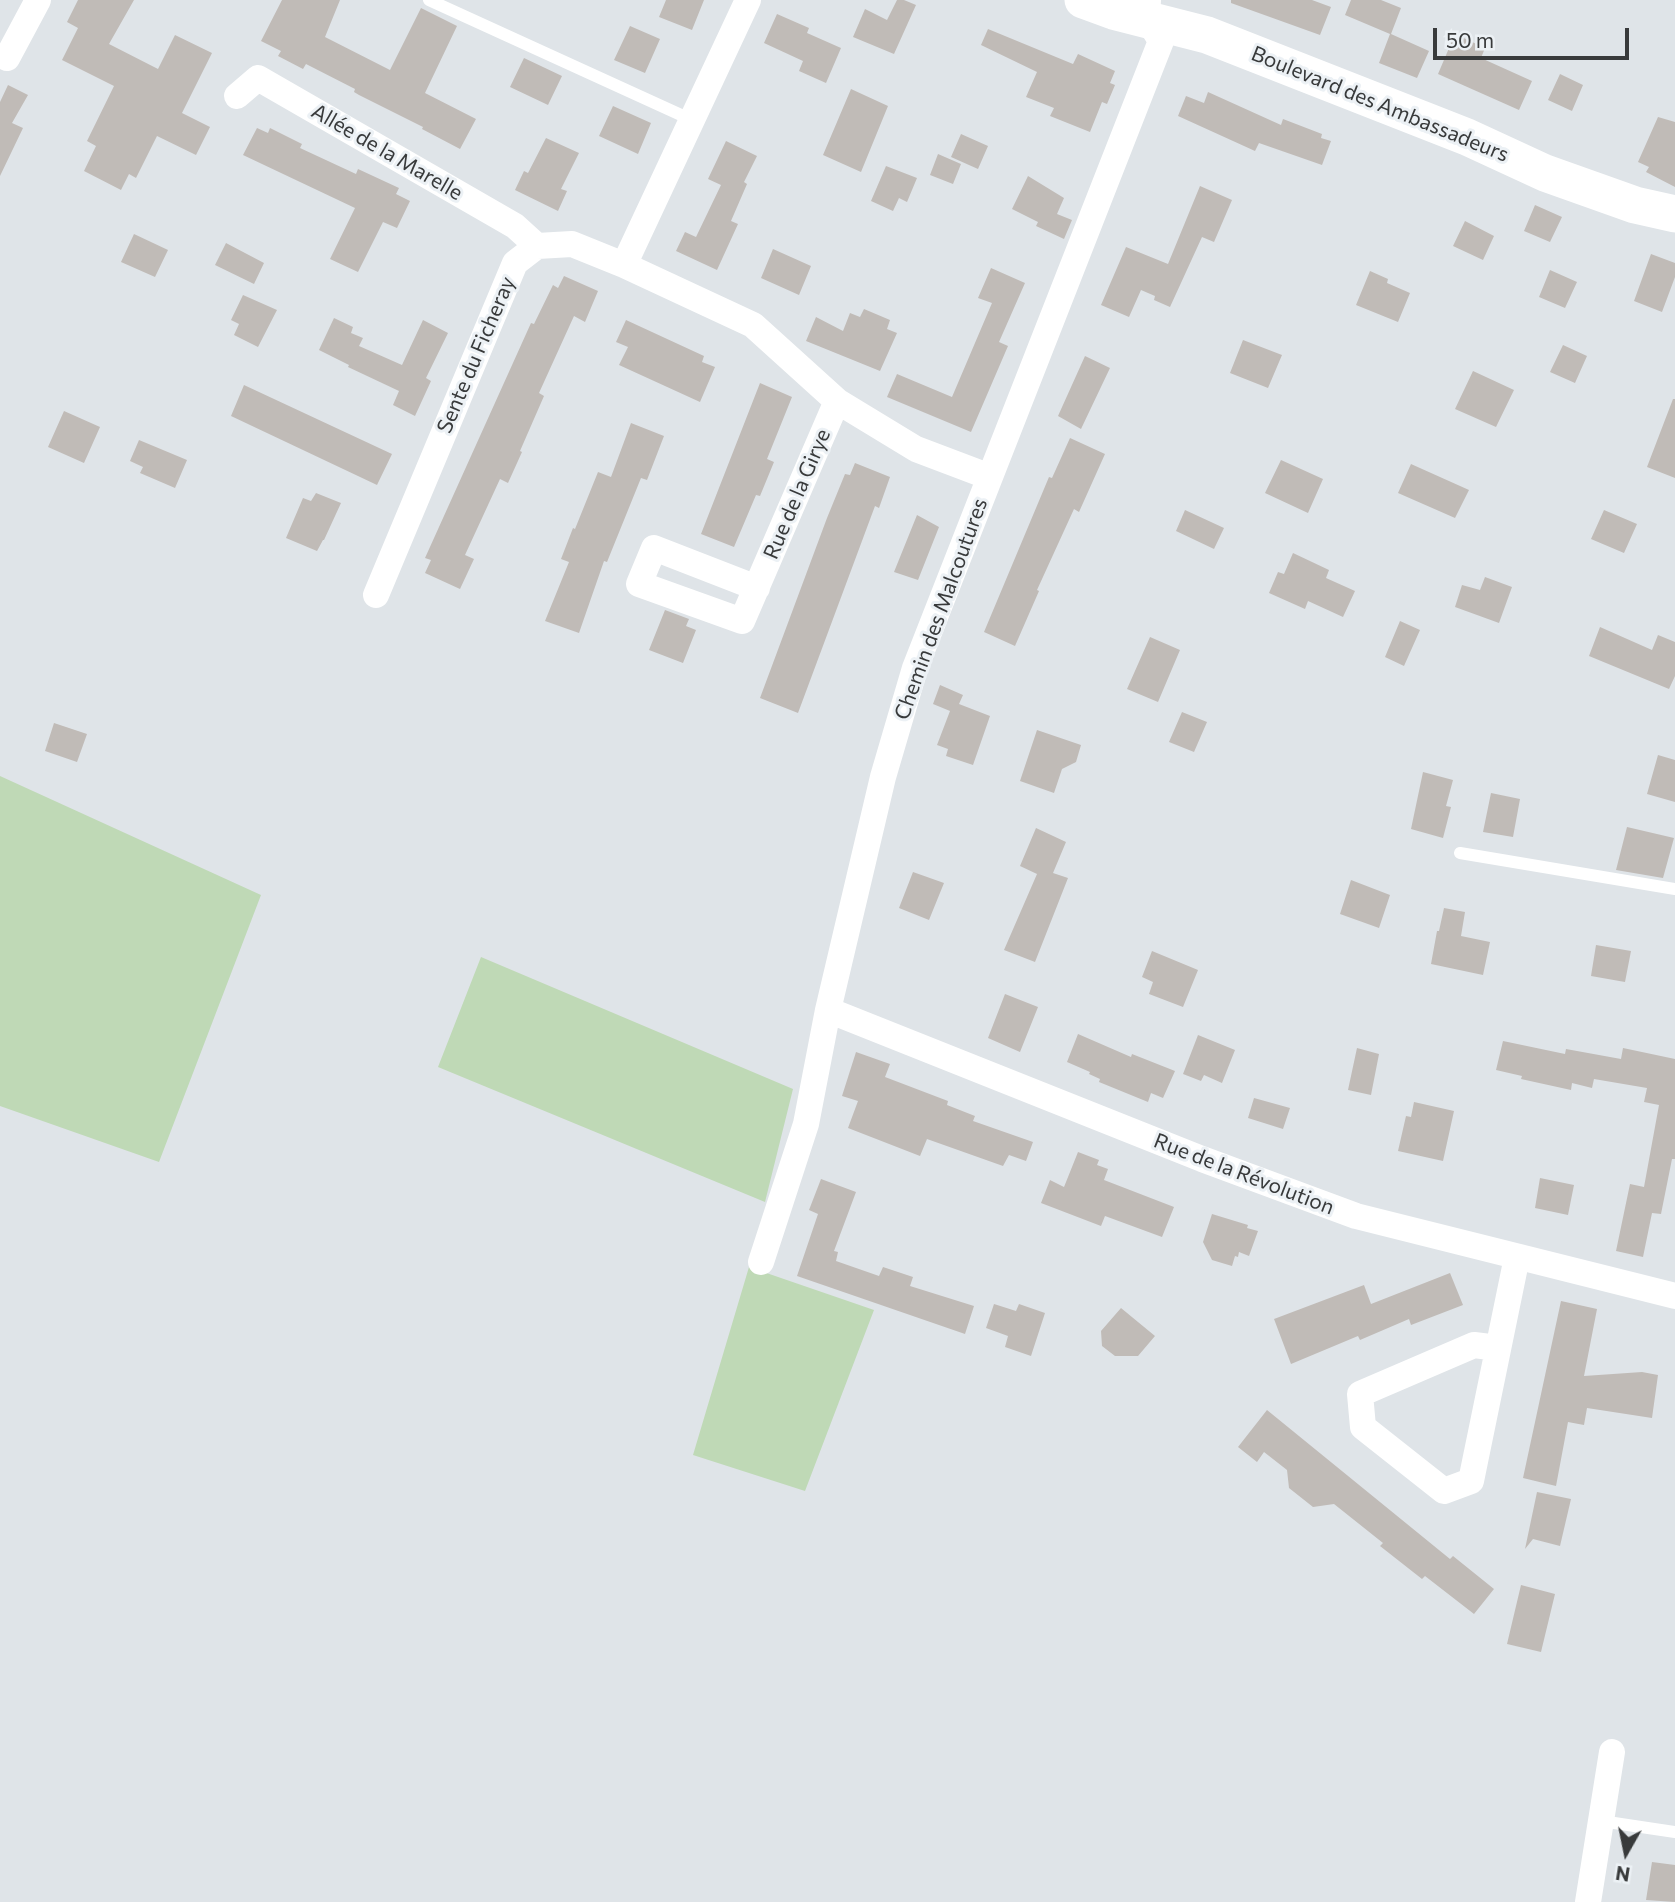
<!DOCTYPE html>
<html>
<head>
<meta charset="utf-8">
<style>
  body { margin:0 }
  #map { position:relative; width:1675px; height:1902px; overflow:hidden; background:#dfe4e8; font-family:Commissioner,sans-serif }
  canvas { display:block }
  .north { position:absolute; left:1591px; top:1818px; width:70px; height:70px; -webkit-text-stroke:5px #ecf1f5; paint-order:stroke; rotate:189deg; font-size:19px; font-weight:700; line-height:28px; text-align:center; color:#383a3b }
  .north::after { content:''; display:block; margin:auto; width:24px; height:32px; background:#383a3b; clip-path:polygon(50% 0,100% 100%,50% 72%,0 100%) }
  .scale { position:absolute; left:1433px; top:28px; width:196px; height:32px; box-sizing:border-box; border:4px solid #383a3b; border-top:0; padding-left:9px; font-size:21px; line-height:24px; white-space:nowrap; color:#383a3b; -webkit-text-stroke:5px #ecf1f5; paint-order:stroke }
</style>
</head>
<body>
<div id="map">
<canvas width="1675" height="1902"></canvas>
<div class="north">N</div>
<div class="scale">50 m</div>
</div>
<script>
const ctx = document.querySelector('canvas').getContext('2d');
ctx.lineJoin = 'round';
function fillPath(path, color) { ctx.fillStyle = color; ctx.fill(path, 'evenodd'); }
function stroke(path, color, width, dash) { ctx.strokeStyle = color; ctx.lineWidth = width; ctx.lineCap = dash ? 'butt' : 'round'; ctx.setLineDash(dash || []); ctx.stroke(path); }
function drawText(font, color, halo, rows, align = 'center') {
  ctx.font = font + ' Commissioner,sans-serif'; ctx.lineWidth = 6; ctx.setLineDash([]); ctx.textBaseline = 'middle'; ctx.strokeStyle = halo; ctx.fillStyle = color; for (const [text, x, y, turn = 0] of rows) {
    ctx.save(); ctx.translate(x, y); ctx.rotate((+turn || 0) * Math.PI / 180); ctx.textAlign = isNaN(turn) ? turn : align; if (halo) ctx.strokeText(text, 0, 0); ctx.fillText(text, 0, 0); ctx.restore();
  }
}
const green = new Path2D(`
  M 0,776 L 261,895 L 159,1162 L 0,1106 Z
  M 481,957 L 793,1089 L 765,1202 L 438,1067 Z
  M 749,1267 L 874,1310 L 805,1491 L 693,1455 Z`);
const building = new Path2D(`
  M 78,0 L 134,0 L 109,44 L 158,69 L 175,35 L 212,53 L 182,113 L 210,127 L 196,155 L 157,136 L 136,178 L 129,174 L 121,190 L 84,171 L 96,146 L 87,141 L 114,86 L 62,60 L 78,28 L 67,22 Z
  M 282,0 L 340,0 L 325,37 L 390,70 L 421,8 L 457,26 L 425,93 L 476,119 L 460,149 L 422,129 L 423,127 L 359,95 L 354,92 L 355,89 L 306,64 L 303,69 L 278,56 L 281,51 L 261,41 Z
  M 666,0 L 704,0 L 692,30 L 659,17 Z
  M 897,0 L 904,0 L 916,5 L 894,54 L 853,37 L 865,9 L 887,20 Z
  M 1231,0 L 1312,0 L 1331,7 L 1320,35 L 1231,3 Z
  M 1351,0 L 1381,0 L 1401,8 L 1391,34 L 1429,51 L 1417,78 L 1379,63 L 1390,34 L 1345,15 Z
  M 777,14 L 809,28 L 807,33 L 841,48 L 826,83 L 799,71 L 803,61 L 764,43 Z
  M 630,26 L 660,39 L 645,73 L 614,60 Z
  M 988,29 L 1073,64 L 1078,54 L 1115,71 L 1110,83 L 1115,85 L 1107,104 L 1102,102 L 1090,132 L 1050,116 L 1054,108 L 1026,97 L 1037,72 L 981,45 Z
  M 1455,34 L 1485,48 L 1481,58 L 1532,81 L 1519,110 L 1438,74 Z
  M 524,58 L 562,76 L 548,105 L 510,87 Z
  M 1560,74 L 1583,85 L 1572,111 L 1548,100 Z
  M 8,85 L 28,95 L 12,123 L 23,128 L 0,176 L 0,102 Z
  M 851,89 L 888,106 L 861,172 L 823,155 Z
  M 1208,92 L 1281,125 L 1283,119 L 1322,134 L 1321,138 L 1331,141 L 1322,165 L 1259,143 L 1255,151 L 1178,116 L 1186,96 L 1204,103 Z
  M 613,106 L 651,123 L 638,154 L 599,136 Z
  M 1658,117 L 1675,122 L 1675,187 L 1646,172 L 1649,167 L 1638,162 Z
  M 257,128 L 268,133 L 270,128 L 302,144 L 300,148 L 356,174 L 358,169 L 399,188 L 396,194 L 410,201 L 397,228 L 383,222 L 358,272 L 330,259 L 355,208 L 243,155 Z
  M 961,134 L 988,146 L 978,169 L 951,157 Z
  M 546,138 L 579,153 L 561,189 L 567,191 L 558,211 L 515,190 L 524,171 L 528,173 Z
  M 726,141 L 757,156 L 744,182 L 747,184 L 731,221 L 738,224 L 717,270 L 676,251 L 685,232 L 696,237 L 721,185 L 708,179 Z
  M 938,154 L 961,164 L 953,184 L 930,175 Z
  M 886,166 L 917,178 L 907,202 L 899,198 L 893,211 L 871,201 Z
  M 1028,176 L 1064,198 L 1057,214 L 1072,220 L 1064,239 L 1036,226 L 1038,222 L 1012,209 Z
  M 1200,186 L 1232,200 L 1214,242 L 1202,237 L 1170,307 L 1154,300 L 1155,296 L 1141,290 L 1129,317 L 1101,305 L 1126,247 L 1168,264 Z
  M 1535,205 L 1562,217 L 1550,242 L 1524,231 Z
  M 1465,221 L 1494,236 L 1483,260 L 1453,246 Z
  M 134,234 L 168,250 L 155,277 L 121,262 Z
  M 226,243 L 264,263 L 254,284 L 215,265 Z
  M 773,249 L 811,266 L 799,295 L 761,278 Z
  M 1651,254 L 1675,263 L 1675,277 L 1662,312 L 1634,301 Z
  M 991,268 L 1025,283 L 999,342 L 1008,346 L 971,432 L 887,397 L 897,374 L 952,397 L 992,303 L 978,298 Z
  M 1550,270 L 1577,282 L 1565,308 L 1539,297 Z
  M 1370,271 L 1388,279 L 1387,283 L 1410,293 L 1398,322 L 1356,305 Z
  M 564,276 L 598,291 L 585,322 L 574,316 L 539,393 L 544,396 L 520,451 L 522,452 L 508,483 L 500,479 L 465,555 L 474,559 L 460,589 L 425,573 L 431,560 L 425,558 L 531,323 L 534,324 L 553,285 L 558,288 Z
  M 243,295 L 277,310 L 258,347 L 234,335 L 239,324 L 231,320 Z
  M 864,309 L 890,320 L 887,329 L 897,333 L 880,371 L 806,341 L 816,317 L 843,331 L 850,313 L 860,317 Z
  M 334,318 L 353,327 L 351,333 L 363,338 L 359,346 L 402,365 L 423,320 L 448,333 L 426,378 L 431,381 L 415,416 L 393,405 L 399,391 L 348,367 L 349,365 L 319,350 Z
  M 626,320 L 704,356 L 702,362 L 715,367 L 700,402 L 619,365 L 628,347 L 616,342 Z
  M 1243,340 L 1282,355 L 1268,388 L 1230,373 Z
  M 1563,345 L 1587,356 L 1575,383 L 1550,372 Z
  M 1085,356 L 1110,368 L 1081,429 L 1058,416 Z
  M 1473,371 L 1514,390 L 1496,427 L 1455,409 Z
  M 760,383 L 792,397 L 767,459 L 774,462 L 760,496 L 756,495 L 734,547 L 701,534 Z
  M 244,385 L 392,454 L 377,485 L 231,416 Z
  M 1673,399 L 1675,399 L 1675,478 L 1647,467 Z
  M 64,411 L 100,427 L 84,463 L 48,447 Z
  M 631,423 L 664,436 L 647,480 L 641,478 L 607,562 L 604,561 L 579,633 L 545,621 L 569,562 L 561,559 L 573,528 L 575,529 L 598,472 L 611,477 Z
  M 1070,438 L 1105,454 L 1079,512 L 1074,509 L 1037,590 L 1039,591 L 1015,646 L 984,632 L 1049,477 L 1052,478 Z
  M 139,440 L 187,460 L 175,488 L 140,473 L 143,467 L 130,461 Z
  M 1281,460 L 1323,479 L 1308,513 L 1265,493 Z
  M 855,463 L 890,477 L 879,508 L 875,506 L 798,713 L 760,698 L 827,518 L 845,474 L 850,475 Z
  M 1411,464 L 1469,490 L 1455,518 L 1398,493 Z
  M 316,493 L 341,503 L 324,540 L 323,540 L 317,551 L 286,538 L 303,498 L 311,501 Z
  M 1185,510 L 1224,528 L 1214,549 L 1176,531 Z
  M 1604,510 L 1637,524 L 1624,553 L 1591,539 Z
  M 917,515 L 939,527 L 918,580 L 894,572 Z
  M 1293,553 L 1329,570 L 1326,578 L 1355,591 L 1343,617 L 1308,601 L 1305,609 L 1269,593 L 1278,572 L 1284,574 Z
  M 1485,577 L 1512,587 L 1499,623 L 1455,607 L 1462,585 L 1480,590 Z
  M 665,610 L 689,619 L 686,626 L 696,630 L 683,663 L 649,650 Z
  M 1400,621 L 1420,630 L 1404,666 L 1385,657 Z
  M 1600,627 L 1652,650 L 1658,635 L 1675,642 L 1675,676 L 1669,689 L 1589,656 Z
  M 1150,637 L 1180,650 L 1158,702 L 1127,689 Z
  M 940,685 L 963,695 L 959,704 L 990,716 L 973,765 L 946,756 L 948,749 L 937,745 L 950,711 L 933,704 Z
  M 1182,712 L 1207,722 L 1194,752 L 1169,742 Z
  M 54,723 L 87,734 L 77,762 L 45,751 Z
  M 1037,730 L 1081,745 L 1076,762 L 1062,769 L 1054,793 L 1020,781 Z
  M 1658,755 L 1675,760 L 1675,802 L 1647,794 Z
  M 1423,772 L 1453,780 L 1446,806 L 1451,807 L 1443,838 L 1411,829 Z
  M 1491,793 L 1520,799 L 1513,837 L 1483,832 Z
  M 1627,827 L 1674,838 L 1663,878 L 1616,870 Z
  M 1036,828 L 1066,842 L 1053,873 L 1068,878 L 1035,962 L 1004,950 L 1037,874 L 1020,866 Z
  M 913,872 L 944,883 L 929,920 L 899,908 Z
  M 1351,880 L 1390,895 L 1379,928 L 1340,914 Z
  M 1444,908 L 1465,912 L 1461,936 L 1490,942 L 1483,975 L 1431,964 L 1437,931 L 1439,931 Z
  M 1596,945 L 1631,951 L 1625,982 L 1591,976 Z
  M 1152,951 L 1198,970 L 1183,1007 L 1149,994 L 1153,982 L 1142,977 Z
  M 1005,994 L 1038,1007 L 1020,1052 L 988,1038 Z
  M 1078,1034 L 1131,1057 L 1132,1054 L 1175,1071 L 1163,1098 L 1151,1093 L 1148,1102 L 1099,1082 L 1100,1079 L 1089,1074 L 1090,1072 L 1067,1062 Z
  M 1198,1035 L 1235,1050 L 1222,1083 L 1204,1075 L 1201,1081 L 1183,1074 Z
  M 1503,1041 L 1565,1054 L 1566,1049 L 1621,1059 L 1623,1048 L 1675,1059 L 1675,1159 L 1672,1159 L 1661,1214 L 1652,1213 L 1643,1257 L 1616,1251 L 1630,1184 L 1644,1187 L 1659,1105 L 1644,1102 L 1647,1088 L 1594,1079 L 1592,1088 L 1572,1083 L 1571,1090 L 1521,1079 L 1522,1076 L 1496,1070 Z
  M 1357,1048 L 1379,1054 L 1371,1095 L 1348,1090 Z
  M 856,1052 L 890,1064 L 885,1077 L 948,1101 L 947,1105 L 975,1116 L 973,1121 L 1033,1142 L 1026,1161 L 1009,1155 L 1003,1166 L 927,1139 L 920,1156 L 848,1128 L 858,1101 L 842,1096 Z
  M 1254,1098 L 1290,1108 L 1283,1129 L 1248,1118 Z
  M 1414,1102 L 1454,1111 L 1443,1161 L 1398,1151 L 1406,1116 L 1411,1117 Z
  M 1078,1152 L 1099,1160 L 1097,1165 L 1108,1169 L 1104,1180 L 1174,1207 L 1162,1237 L 1105,1216 L 1101,1226 L 1041,1203 L 1050,1180 L 1064,1187 Z
  M 1540,1178 L 1574,1185 L 1568,1215 L 1535,1208 Z
  M 821,1179 L 856,1192 L 834,1251 L 838,1252 L 836,1261 L 879,1276 L 883,1267 L 913,1277 L 910,1286 L 974,1306 L 965,1334 L 797,1276 L 818,1214 L 809,1210 Z
  M 1212,1214 L 1248,1225 L 1247,1228 L 1258,1231 L 1249,1256 L 1239,1252 L 1238,1257 L 1235,1256 L 1232,1266 L 1212,1260 L 1203,1242 Z
  M 1450,1273 L 1463,1305 L 1411,1325 L 1409,1319 L 1360,1340 L 1358,1336 L 1291,1364 L 1274,1319 L 1364,1285 L 1371,1304 Z
  M 1561,1301 L 1597,1309 L 1584,1376 L 1642,1372 L 1658,1375 L 1652,1418 L 1587,1408 L 1584,1425 L 1568,1422 L 1556,1486 L 1523,1478 Z
  M 994,1304 L 1016,1311 L 1019,1304 L 1045,1313 L 1031,1356 L 1005,1347 L 1008,1336 L 986,1328 Z
  M 1121,1308 L 1155,1336 L 1138,1356 L 1115,1356 L 1102,1346 L 1101,1331 Z
  M 1267,1410 L 1450,1559 L 1453,1556 L 1494,1589 L 1474,1614 L 1425,1576 L 1422,1579 L 1380,1546 L 1383,1543 L 1334,1504 L 1313,1507 L 1289,1488 L 1287,1470 L 1264,1452 L 1257,1462 L 1238,1447 Z
  M 1537,1492 L 1571,1499 L 1560,1546 L 1533,1539 L 1525,1549 Z
  M 1521,1585 L 1555,1594 L 1541,1652 L 1507,1644 Z
  M 1652,1862 L 1675,1865 L 1675,1902 L 1646,1900 Z`);
const lane = new Path2D(`
  M 429,0 L 692,120
  M 1460,853 L 1675,889
  M 1601,1821 L 1675,1832`);
const street = new Path2D(`
  M 7,58 L 38,0
  M 237,96 L 258,78 L 515,226 L 537,246
  M 624,265 L 753,325 L 837,401 L 916,449 L 990,477
  M 757,588 L 654,548 L 639,584 L 742,621 L 837,401
  M 376,595 L 515,263 L 537,246 L 572,244 L 624,265 L 748,0
  M 828,1010 L 1202,1159 L 1356,1216 L 1675,1296
  M 761,1262 L 806,1124 L 828,1010 L 883,777 L 915,668 L 1161,41 L 1147,18 L 1148,0
  M 1498,1348 L 1474,1345 L 1360,1394 L 1363,1427 L 1444,1491 L 1471,1481 L 1517,1257
  M 1588,1902 L 1612,1752`);
const secondary = new Path2D(`
  M 1083,0 L 1113,11 L 1207,35 L 1467,137 L 1545,173 L 1635,205 L 1675,214`);
const streetNames = [
  ["Boulevard des Ambassadeurs",1380,104,22],
  ["Allée de la Marelle",387,152,30],
  ["Sente du Ficheray",476,355,-67],
  ["Rue de la Girye",797,494,-67],
  ["Chemin des Malcoutures",941,609,-70],
  ["Rue de la Révolution",1244,1174,21]
];
fillPath(green, '#bfd9b6');
fillPath(building, '#c0bbb7');
stroke(lane, '#fff', 12);
stroke(street, '#fff', 26);
stroke(secondary, '#fff', 37);
drawText('21px', '#383a3b', '#ecf1f5', streetNames);
</script>
</body>
</html>
